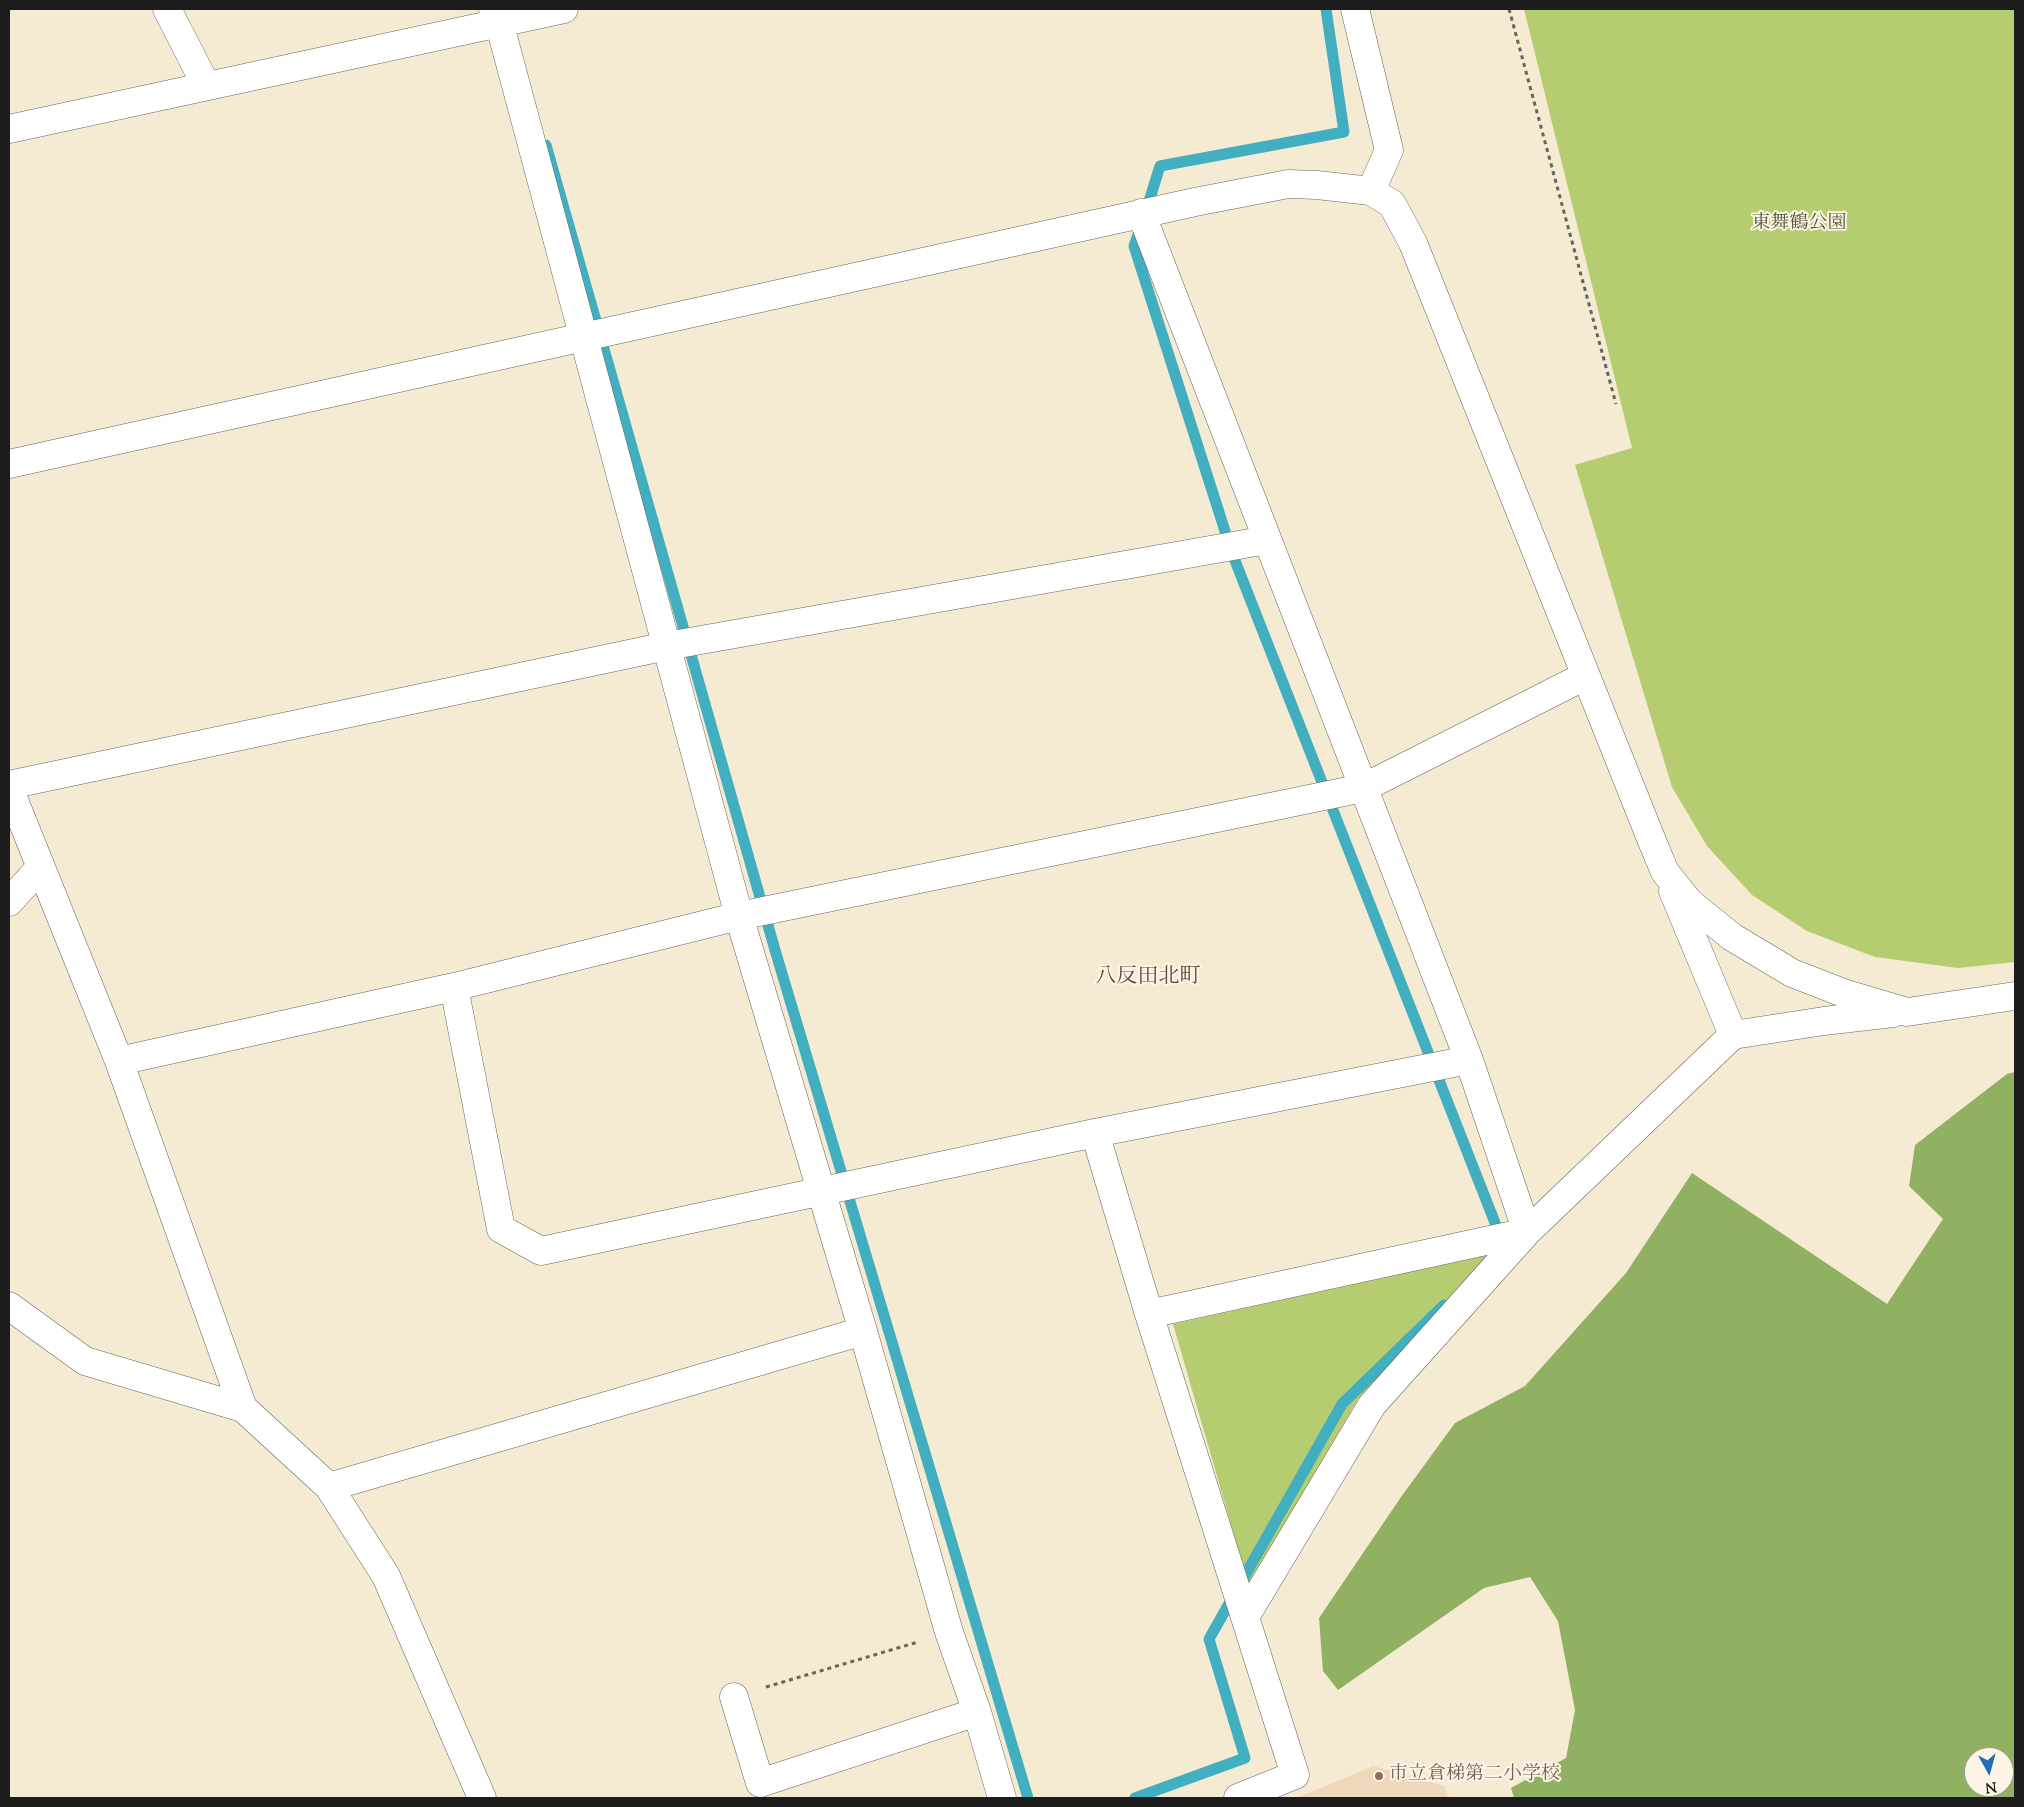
<!DOCTYPE html>
<html>
<head>
<meta charset="utf-8">
<style>
  body { margin:0 }
  #map { position:relative; width:2024px; height:1807px; overflow:hidden; background:#f5ebd2; font-family:"Sorts Mill Goudy",serif }
  canvas { display:block }
  .frame { position:absolute; inset:0; border:10px solid #1c1c1c; pointer-events:none }
  .north { position:absolute; left:1964px; top:1747px; width:50px; height:50px; box-sizing:border-box; background:#fcf5e5; border:1px solid #a29e95; border-radius:50%; rotate:173deg; font-size:14px; font-weight:700; line-height:20px; text-align:center; color:#1c1c1c }
  .north::after { content:''; display:block; margin:auto; width:18px; height:22px; background:#1f6fb2; clip-path:polygon(50% 0,100% 100%,50% 72%,0 100%) }
</style>
</head>
<body>
<div id="map">
<canvas width="2024" height="1807"></canvas>
<div class="frame"></div>
<div class="north">N</div>
</div>
<script>
const ctx = document.querySelector('canvas').getContext('2d');
ctx.lineJoin = 'round';
function fillPath(path, color) { ctx.fillStyle = color; ctx.fill(path, 'evenodd'); }
function stroke(path, color, width, dash) { ctx.strokeStyle = color; ctx.lineWidth = width; ctx.lineCap = dash ? 'butt' : 'round'; ctx.setLineDash(dash || []); ctx.stroke(path); }
function drawText(font, color, halo, rows, align = 'center') {
  ctx.font = font + ' "Sorts Mill Goudy","Noto Serif JP",serif'; ctx.lineWidth = 4; ctx.setLineDash([]); ctx.textBaseline = 'middle'; ctx.strokeStyle = halo; ctx.fillStyle = color; for (const [text, x, y, turn = 0] of rows) {
    ctx.save(); ctx.translate(x, y); ctx.rotate((+turn || 0) * Math.PI / 180); ctx.textAlign = isNaN(turn) ? turn : align; if (halo) ctx.strokeText(text, 0, 0); ctx.fillText(text, 0, 0); ctx.restore();
  }
}
const built = new Path2D(`
  M 1373,1766 L 1444,1786 L 1449,1798 L 1297,1798 Z`);
const green = new Path2D(`
  M 1524,9 L 2015,9 L 2015,962 L 1958,968 L 1875,957 L 1807,931 L 1752,895 L 1707,846 L 1672,787 L 1575,465 L 1632,448 Z
  M 1492,1254 L 1358,1399 L 1249,1587 L 1173,1324 Z`);
const forest = new Path2D(`
  M 2015,1072 L 2015,1798 L 1514,1798 L 1511,1788 L 1566,1758 L 1575,1710 L 1558,1621 L 1530,1577 L 1484,1588 L 1338,1690 L 1323,1671 L 1319,1618 L 1401,1497 L 1455,1423 L 1525,1386 L 1626,1273 L 1692,1173 L 1887,1304 L 1943,1219 L 1909,1186 L 1915,1145 L 2007,1074 ZM 1974,1757 L 2004,1757 L 2004,1787 L 1974,1787 Z`);
const stream = new Path2D(`
  M 546,145 L 775,950 L 1028,1798
  M 1146,211 L 1160,166 L 1344,132 L 1326,9
  M 1141,226 L 1134,246 L 1232,553 L 1501,1238
  M 1135,1798 L 1245,1758 L 1209,1639 L 1342,1404 L 1444,1305`);
const path = new Path2D(`
  M 1509,9 L 1616,404
  M 766,1687 L 918,1642`);
const minor = new Path2D(`
  M 167,9 L 206,85
  M 493,9 L 499,22 L 739,916 L 863,1331 L 949,1632 L 977,1712 L 1002,1798
  M 1355,9 L 1389,150 L 1371,191
  M 9,129 L 564,9
  M 1141,213 L 1469,1060 L 1527,1232 L 1149,1314
  M 9,464 L 1195,202 L 1288,184 L 1317,185 L 1371,191 L 1392,204 L 1413,243 L 1652,841 L 1665,872 L 1690,903 L 1732,937 L 1792,973 L 1846,994 L 1907,1012 L 2015,996
  M 9,785 L 667,646 L 1267,540
  M 9,788 L 119,1061 L 243,1408 L 329,1487 L 386,1576 L 482,1798
  M 1673,891 L 1733,1035
  M 9,902 L 40,868
  M 454,987 L 501,1229 L 541,1251 L 1095,1133 L 1469,1060
  M 119,1061 L 454,987 L 739,916 L 1363,788 L 1585,676
  M 1095,1133 L 1149,1314 L 1295,1775 L 1238,1798
  M 9,1306 L 85,1361 L 243,1408
  M 329,1487 L 863,1331
  M 1245,1617 L 1372,1405 L 1527,1232 L 1733,1035 L 1824,1021 L 1893,1013
  M 734,1697 L 760,1783 L 977,1712`);
const markers = [
  [1379,1776,5,"#8d6e63"]
];
const parkNames = [
  ["東舞鶴公園",1799,225]
];
const educationNames = [
  ["市立倉梯第二小学校",1389,1776]
];
const quarterNames = [
  ["八反田北町",1148,978]
];
fillPath(built, '#eed7bb');
fillPath(green, '#b6cc70');
fillPath(forest, '#90b062');
stroke(stream, '#42afc0', 11);
stroke(minor, '#68645c', 29);
stroke(path, '#68645c', 3, [4, 4]);
stroke(minor, '#fff', 28);
for (const [x, y, r, color] of markers) { const dot = new Path2D(); dot.arc(x, y, r, 0, 2 * Math.PI); ctx.fillStyle = color; ctx.fill(dot); stroke(dot, '#fcf5e5', 2); }
drawText('19px', '#525a39', '#fcf5e5', parkNames);
drawText('19px', '#785e54', '#fcf5e5', educationNames, 'left');
drawText('21px', '#5c493e', '#fcf5e5', quarterNames);
</script>
</body>
</html>
